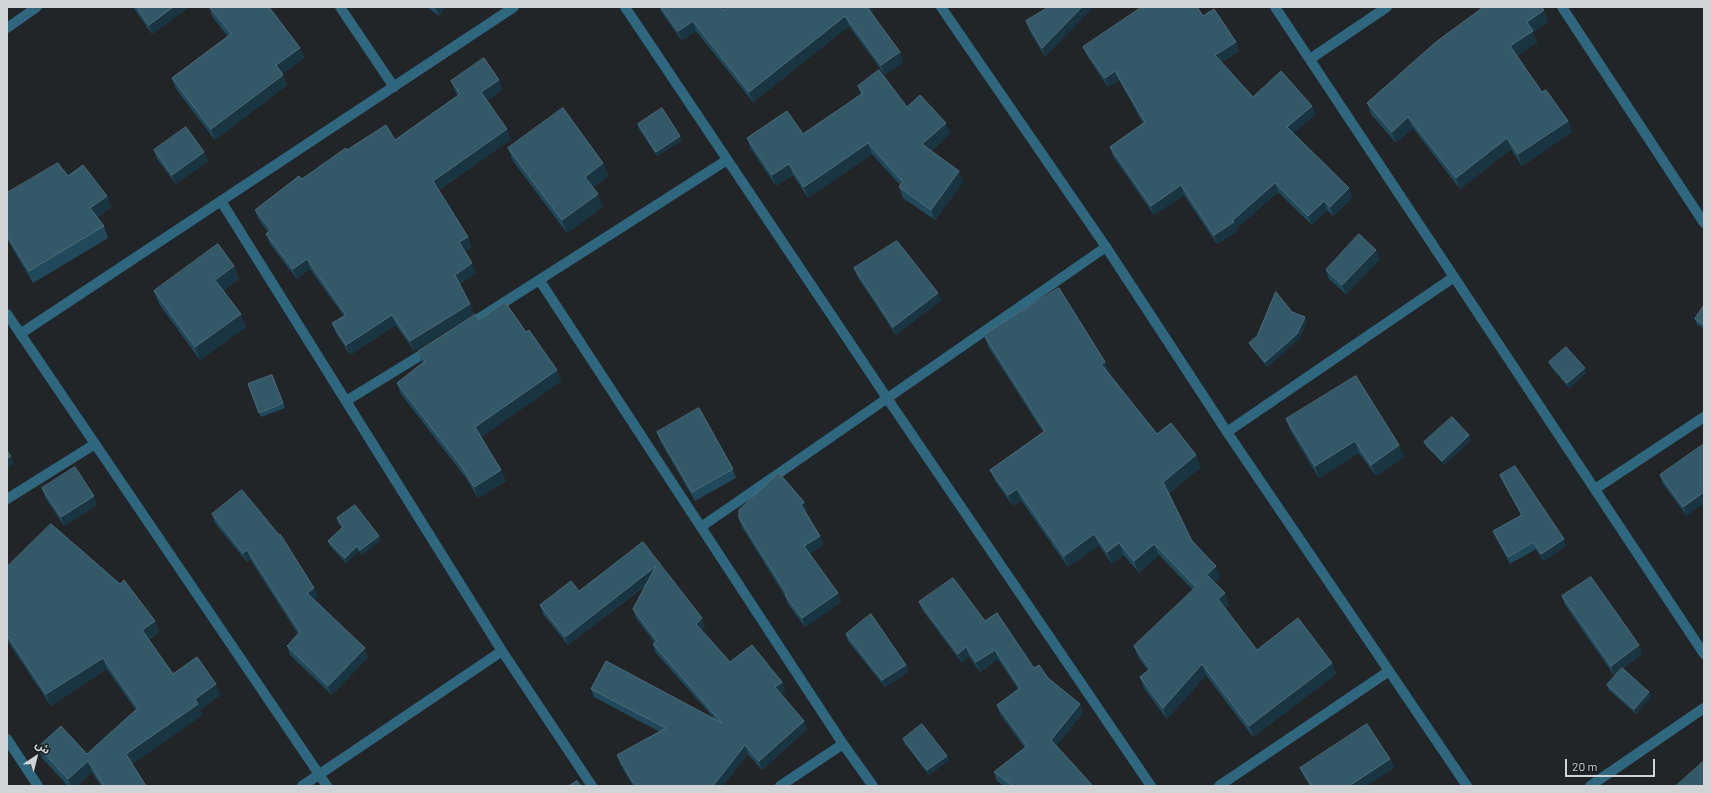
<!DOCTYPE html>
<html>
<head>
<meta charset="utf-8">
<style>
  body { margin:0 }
  #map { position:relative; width:1711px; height:793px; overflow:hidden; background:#212528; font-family:Barlow,"Noto Sans Arabic",sans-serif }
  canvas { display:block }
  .frame { position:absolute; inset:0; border:8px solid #d1d4d6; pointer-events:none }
  .north { position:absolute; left:16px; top:737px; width:40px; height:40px; -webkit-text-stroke:3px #171c1e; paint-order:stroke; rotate:35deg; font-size:11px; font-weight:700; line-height:16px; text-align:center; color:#d1d4d6 }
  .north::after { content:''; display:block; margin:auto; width:14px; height:18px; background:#d1d4d6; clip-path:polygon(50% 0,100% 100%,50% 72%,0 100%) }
  .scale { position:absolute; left:1565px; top:759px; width:90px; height:18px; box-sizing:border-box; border:2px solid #d1d4d6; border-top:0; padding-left:5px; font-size:12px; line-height:14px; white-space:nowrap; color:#d1d4d6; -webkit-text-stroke:3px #171c1e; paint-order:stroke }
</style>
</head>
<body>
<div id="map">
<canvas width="1711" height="793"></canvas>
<div class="frame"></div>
<div class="north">ش</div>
<div class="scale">20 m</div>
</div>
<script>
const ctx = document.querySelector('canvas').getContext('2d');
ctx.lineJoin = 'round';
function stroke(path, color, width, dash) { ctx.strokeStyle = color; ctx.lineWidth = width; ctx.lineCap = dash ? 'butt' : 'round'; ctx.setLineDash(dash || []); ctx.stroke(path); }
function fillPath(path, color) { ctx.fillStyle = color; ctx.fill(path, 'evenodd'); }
const minor = new Path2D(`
  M 340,7 L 394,87
  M 625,7 L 887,398 L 1151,786
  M 1275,7 L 1704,654
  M 1562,7 L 1704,223
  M 7,28 L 37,7
  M 1310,59 L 1387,7
  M 221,201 L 502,651 L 592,786
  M 540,281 L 843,744 L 873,786
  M 7,314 L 327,786
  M 467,326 L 727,160
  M 20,334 L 514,7
  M 346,401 L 431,349
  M 1227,432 L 1454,277
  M 1595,489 L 1704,417
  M 7,499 L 95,444
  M 701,527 L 1106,247
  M 7,739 L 38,786
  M 302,786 L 502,651
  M 780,786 L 843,744
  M 1219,786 L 1389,671
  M 1590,786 L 1704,708`);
const tertiary = new Path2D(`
  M 941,7 L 1106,247 L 1227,432 L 1467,786`);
const wall = new Path2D(`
  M 133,7 L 189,7 L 152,34 Z
  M 209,7 L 272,7 L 270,8 L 300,48 L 304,58 L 282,74 L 287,85 L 215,140 L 176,89 L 172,78 L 228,37 L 212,16 Z
  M 427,7 L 446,7 L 439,16 Z
  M 659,7 L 722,7 L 724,10 L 728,7 L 870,7 L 873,13 L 872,14 L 900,52 L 903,62 L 885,75 L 849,26 L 753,102 L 696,31 L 682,41 L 661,11 Z
  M 1049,7 L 1045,57 L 1029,30 L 1026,21 Z
  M 1494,8 L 1544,10 L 1548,22 L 1533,32 L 1537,42 L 1517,56 L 1542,92 L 1568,121 L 1572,132 L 1522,166 L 1511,149 L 1460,189 L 1413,128 L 1396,143 L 1371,114 L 1367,103 Z
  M 1203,16 L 1239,51 L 1222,62 L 1253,97 L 1312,106 L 1315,115 L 1293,133 L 1349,188 L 1352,198 L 1333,216 L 1327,210 L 1312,225 L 1278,192 L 1236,229 L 1237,231 L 1217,244 L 1184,195 L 1154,215 L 1113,156 L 1110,147 L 1143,123 L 1119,80 L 1108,87 L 1087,56 L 1083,47 Z
  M 499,80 L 502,90 L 487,100 L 511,139 L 439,190 L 468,237 L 471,247 L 465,251 L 476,273 L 460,284 L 470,304 L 474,314 L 414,351 L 396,325 L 350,355 L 336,333 L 332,323 L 344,316 L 310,269 L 297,279 L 270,244 L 266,234 L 268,232 L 259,220 L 255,210 L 347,150 L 395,140 L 458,96 L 455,91 L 451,81 Z
  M 858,86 L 907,107 L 950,133 L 931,151 L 959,171 L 963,182 L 935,220 L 903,198 L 899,187 L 900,185 L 872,154 L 808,198 L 793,175 L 776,186 L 751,149 L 747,138 L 803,134 L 861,95 Z
  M 638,124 L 680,136 L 682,140 L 657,156 L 639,129 Z
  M 508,148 L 603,163 L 608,176 L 593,187 L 603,207 L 567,233 L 513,161 Z
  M 154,150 L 204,152 L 208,161 L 176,184 L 157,159 Z
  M 68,176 L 107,196 L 111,207 L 97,218 L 104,226 L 108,238 L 33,283 L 7,239 L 7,193 Z
  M 1380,259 L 1346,294 L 1329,279 L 1326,270 Z
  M 854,268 L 941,300 L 896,335 L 857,276 Z
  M 239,279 L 223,291 L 246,327 L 200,360 L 159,304 L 154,291 Z
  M 1704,305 L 1704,329 L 1697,324 L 1695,319 Z
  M 1292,312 L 1307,322 L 1299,339 L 1267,367 L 1251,347 L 1249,343 Z
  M 479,320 L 526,332 L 557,370 L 561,381 L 481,437 L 506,481 L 478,498 L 466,478 L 401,394 L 397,383 L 423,363 L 418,351 Z
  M 984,335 L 1105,362 L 1109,373 L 1157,434 L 1201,467 L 1169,493 L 1192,541 L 1220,578 L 1214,583 L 1229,604 L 1225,608 L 1257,650 L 1332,663 L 1336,674 L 1253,737 L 1206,675 L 1167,719 L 1144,688 L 1140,677 L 1148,671 L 1138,657 L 1134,646 L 1193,590 L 1159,555 L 1139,573 L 1124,555 L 1112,564 L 1099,545 L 1068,567 L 1021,500 L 1013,506 L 995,481 L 990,470 L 1043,432 L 988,346 Z
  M 1549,362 L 1585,368 L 1586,373 L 1569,388 L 1551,367 Z
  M 272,375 L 285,408 L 261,417 L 248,384 Z
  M 1286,419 L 1399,445 L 1404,457 L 1376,476 L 1359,453 L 1319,478 L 1290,430 Z
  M 657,432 L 733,469 L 736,478 L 695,501 L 660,441 Z
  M 1469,435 L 1471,440 L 1444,465 L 1426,446 L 1424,442 Z
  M 1704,444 L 1687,516 L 1663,484 L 1660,475 Z
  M 1500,475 L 1566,546 L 1544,561 L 1536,549 L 1510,564 L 1496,538 L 1493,531 L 1521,515 L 1503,482 Z
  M 42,488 L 97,505 L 64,526 L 45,497 Z
  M 804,502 L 807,510 L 805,512 L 820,536 L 823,545 L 809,554 L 838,593 L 841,602 L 805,627 L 788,604 L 785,596 L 742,527 L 739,518 Z
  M 212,514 L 314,588 L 318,597 L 314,599 L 368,657 L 332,695 L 290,655 L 287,646 L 298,634 L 250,559 L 247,562 L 215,523 Z
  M 337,518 L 379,536 L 380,541 L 362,555 L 359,551 L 346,563 L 330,546 L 328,541 L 342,528 L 338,523 Z
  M 643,542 L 705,627 L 702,630 L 730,662 L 782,682 L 785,691 L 781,694 L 804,721 L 807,729 L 762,770 L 748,754 L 723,786 L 633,786 L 620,764 L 617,755 L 660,732 L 594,697 L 591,689 L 714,718 L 656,653 L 653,644 L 655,643 L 636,618 L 633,609 L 646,585 L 568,645 L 543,614 L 540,605 L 579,591 Z
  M 7,567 L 155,621 L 159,632 L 149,640 L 173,674 L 220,695 L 200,710 L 202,715 L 132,764 L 146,786 L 101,786 L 92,772 L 77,786 L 68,786 L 42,758 L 38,747 L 87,754 L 136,710 L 107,669 L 51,706 L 7,640 Z
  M 1562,596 L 1642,654 L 1623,668 L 1649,692 L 1651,696 L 1636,714 L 1609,690 L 1607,685 L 1619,671 L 1614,675 L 1565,605 Z
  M 919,602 L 985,621 L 1034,668 L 1048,678 L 1083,713 L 1056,746 L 1093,786 L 1004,786 L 997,781 L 994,772 L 1025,748 L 1000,714 L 997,705 L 1018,689 L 998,659 L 980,672 L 969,656 L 962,663 L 923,611 Z
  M 846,634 L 906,665 L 908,672 L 885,687 L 848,641 Z
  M 903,739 L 949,760 L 929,775 L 905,744 Z
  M 1390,759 L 1394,768 L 1366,786 L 1310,786 L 1304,777 L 1300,768 Z`);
const shadedWall = new Path2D(`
  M 173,7 L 189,7 L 152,34 L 149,25 Z
  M 435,7 L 446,7 L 439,16 Z
  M 866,7 L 870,7 L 873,13 L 870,16 Z
  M 1082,7 L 1094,7 L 1045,57 L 1042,48 Z
  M 1544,10 L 1548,22 L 1533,32 L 1537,42 L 1515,58 L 1510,46 L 1527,22 Z
  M 845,16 L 849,26 L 753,102 L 749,92 Z
  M 693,21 L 696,31 L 682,41 L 678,31 Z
  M 1236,42 L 1239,51 L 1218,64 L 1215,55 Z
  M 300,48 L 304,58 L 280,76 L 276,65 Z
  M 900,52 L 903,62 L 885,75 L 881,65 Z
  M 1115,71 L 1119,80 L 1108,87 L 1105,78 Z
  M 283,75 L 287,85 L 215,140 L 211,129 Z
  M 499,80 L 502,90 L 485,102 L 481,92 Z
  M 1312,106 L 1315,115 L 1290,136 L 1287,127 Z
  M 1408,117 L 1413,128 L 1396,143 L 1392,132 Z
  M 1568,121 L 1572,132 L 1522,166 L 1518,154 Z
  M 946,123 L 950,133 L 926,155 L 922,144 Z
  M 507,129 L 511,139 L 437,191 L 433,181 Z
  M 680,136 L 682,140 L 657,156 L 656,152 Z
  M 1507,138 L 1511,149 L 1460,189 L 1456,178 Z
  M 868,143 L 872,154 L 808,198 L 804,187 Z
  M 204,152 L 208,161 L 176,184 L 172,175 Z
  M 603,163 L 608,176 L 590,190 L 585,177 Z
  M 789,164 L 793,175 L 776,186 L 772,175 Z
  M 959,171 L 963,182 L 935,220 L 931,210 Z
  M 1275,183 L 1278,192 L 1236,229 L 1237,231 L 1217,244 L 1214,235 L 1233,220 Z
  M 1181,185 L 1184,195 L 1154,215 L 1151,206 Z
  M 1349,188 L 1352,198 L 1333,216 L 1330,207 Z
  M 598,194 L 603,207 L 567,233 L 562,220 Z
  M 107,196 L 111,207 L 94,220 L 90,208 Z
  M 1324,201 L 1327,210 L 1312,225 L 1308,216 Z
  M 468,237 L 471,247 L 463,252 L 459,242 Z
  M 1376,250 L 1380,259 L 1346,294 L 1342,285 Z
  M 307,259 L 310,269 L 297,279 L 293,269 Z
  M 472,263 L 476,273 L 458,285 L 455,275 Z
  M 234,266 L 239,279 L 220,293 L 215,280 Z
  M 938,293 L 941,300 L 896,335 L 893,327 Z
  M 470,304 L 474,314 L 414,351 L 410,341 Z
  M 241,314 L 246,327 L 200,360 L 195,347 Z
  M 392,315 L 396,325 L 350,355 L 346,345 Z
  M 1305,317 L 1307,322 L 1299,339 L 1267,367 L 1265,362 Z
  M 1105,362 L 1109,373 L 1106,375 L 1101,364 Z
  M 1585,368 L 1586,373 L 1569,388 L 1567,383 Z
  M 557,370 L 561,381 L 479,439 L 475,427 Z
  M 1469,435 L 1471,440 L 1444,465 L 1442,461 Z
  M 1355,441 L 1359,453 L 1319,478 L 1315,466 Z
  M 1399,445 L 1404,457 L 1376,476 L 1371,465 Z
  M 1196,455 L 1201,467 L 1168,493 L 1163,482 Z
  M 11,456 L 14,463 L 7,469 L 7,459 Z
  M 501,470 L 506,481 L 478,498 L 474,487 Z
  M 1017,489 L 1021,500 L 1013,506 L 1008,495 Z
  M 1704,492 L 1704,503 L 1687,516 L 1683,507 Z
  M 94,496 L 97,505 L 64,526 L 61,517 Z
  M 804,502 L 807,510 L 804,514 L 801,505 Z
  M 1094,534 L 1099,545 L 1068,567 L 1064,556 Z
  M 379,536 L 380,541 L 362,555 L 360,550 Z
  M 820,536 L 823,545 L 807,555 L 804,546 Z
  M 1564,539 L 1566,546 L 1544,561 L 1541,554 Z
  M 1119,543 L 1124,555 L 1112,564 L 1107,552 Z
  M 1154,544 L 1159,555 L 1139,573 L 1134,561 Z
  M 357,546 L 359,551 L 346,563 L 345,558 Z
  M 247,550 L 250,559 L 247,562 L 243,553 Z
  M 656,566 L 659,574 L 568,645 L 565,637 Z
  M 1216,566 L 1220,578 L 1199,597 L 1195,586 Z
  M 314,588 L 318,597 L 310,602 L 307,593 Z
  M 838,593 L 841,602 L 805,627 L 802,618 Z
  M 1225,593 L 1229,604 L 1222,610 L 1218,599 Z
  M 702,618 L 705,627 L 700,632 L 696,624 Z
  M 155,621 L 159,632 L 146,642 L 142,630 Z
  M 1639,645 L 1642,654 L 1614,675 L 1611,666 Z
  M 966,647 L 969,656 L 962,663 L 958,654 Z
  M 365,648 L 368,657 L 332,695 L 328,686 Z
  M 995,650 L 998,659 L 980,672 L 976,662 Z
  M 103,658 L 107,669 L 51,706 L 46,694 Z
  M 1332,663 L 1336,674 L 1253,737 L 1249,726 Z
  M 1202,664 L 1206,675 L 1167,719 L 1163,708 Z
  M 906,665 L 908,672 L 885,687 L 882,680 Z
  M 782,682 L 785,691 L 778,696 L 775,687 Z
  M 216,684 L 220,695 L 200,710 L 202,715 L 130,766 L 126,754 L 195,699 Z
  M 1649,692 L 1651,696 L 1636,714 L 1634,709 Z
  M 1080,704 L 1083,713 L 1054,749 L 1051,740 Z
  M 804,721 L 807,729 L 762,770 L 759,761 Z
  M 745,745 L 748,754 L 723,786 L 713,786 Z
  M 947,756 L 949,760 L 929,775 L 927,770 Z
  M 1390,759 L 1394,768 L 1366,786 L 1349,786 Z
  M 88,761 L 92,772 L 77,786 L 71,786 L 68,779 Z`);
const building = new Path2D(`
  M 137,7 L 173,7 L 149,25 Z
  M 210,7 L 269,7 L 300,48 L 276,65 L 283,75 L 211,129 L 172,78 L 231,34 Z
  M 661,7 L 722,7 L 724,10 L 728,7 L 867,7 L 900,52 L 881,65 L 845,16 L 749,92 L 693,21 L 678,31 Z
  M 1049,7 L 1082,7 L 1042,48 L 1026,21 Z
  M 1142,7 L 1197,7 L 1203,16 L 1214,9 L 1236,42 L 1215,55 L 1253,97 L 1281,71 L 1312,106 L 1287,127 L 1349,188 L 1330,207 L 1324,201 L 1308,216 L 1275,183 L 1233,220 L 1234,222 L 1214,235 L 1181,185 L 1151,206 L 1110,147 L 1145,122 L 1115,71 L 1105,78 L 1083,47 Z
  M 1484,7 L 1493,7 L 1494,8 L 1496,7 L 1541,7 L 1544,10 L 1527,22 L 1533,31 L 1510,46 L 1542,92 L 1546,90 L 1568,121 L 1518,154 L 1507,138 L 1456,178 L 1408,117 L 1392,132 L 1367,103 L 1436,42 Z
  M 484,58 L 499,80 L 481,92 L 507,129 L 433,181 L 468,237 L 459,242 L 472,263 L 455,275 L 470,304 L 410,341 L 392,315 L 346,345 L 332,323 L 346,315 L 307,259 L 293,269 L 266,234 L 271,230 L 255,210 L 299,176 L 302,179 L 346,148 L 347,150 L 386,125 L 395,140 L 460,94 L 451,81 Z
  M 879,70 L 907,107 L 920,95 L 946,123 L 922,144 L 959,171 L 931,210 L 899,187 L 903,182 L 868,143 L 804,187 L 789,164 L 772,175 L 747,138 L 787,111 L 803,134 L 863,93 L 858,86 Z
  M 563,108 L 603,163 L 585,177 L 598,194 L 562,220 L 508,148 Z
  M 662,108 L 680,136 L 656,152 L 638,124 Z
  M 186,127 L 204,152 L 172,175 L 154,150 Z
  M 58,163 L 68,176 L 83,165 L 107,196 L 90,208 L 104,226 L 29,271 L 7,235 L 7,193 Z
  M 1359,234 L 1376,250 L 1342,285 L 1326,270 Z
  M 897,241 L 938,293 L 893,327 L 854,268 Z
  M 218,244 L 234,266 L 215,280 L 241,314 L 195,347 L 154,291 Z
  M 1059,288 L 1105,362 L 1101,364 L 1157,434 L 1171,423 L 1196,455 L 1163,482 L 1192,541 L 1216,566 L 1195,586 L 1154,544 L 1134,561 L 1119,543 L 1107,552 L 1094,534 L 1064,556 L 1017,489 L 1008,495 L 990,470 L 1045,431 L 984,335 Z
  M 1276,292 L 1292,312 L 1305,317 L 1297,334 L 1265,362 L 1249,343 L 1257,336 Z
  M 505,302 L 526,332 L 529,330 L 557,370 L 475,427 L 501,470 L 474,487 L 462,467 L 397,383 L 425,361 L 418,351 L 476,314 L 479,320 Z
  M 1704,305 L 1704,325 L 1695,319 Z
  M 1566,347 L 1585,368 L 1567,383 L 1549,362 Z
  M 272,375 L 283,403 L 259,413 L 248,384 Z
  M 1356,376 L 1399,445 L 1371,465 L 1355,441 L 1315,466 L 1286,419 Z
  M 699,408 L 733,469 L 692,492 L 657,432 Z
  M 1452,417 L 1469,435 L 1442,461 L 1424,442 Z
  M 1704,444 L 1704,492 L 1683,507 L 1660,475 Z
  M 7,451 L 11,456 L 7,459 Z
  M 1515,466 L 1564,539 L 1541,554 L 1533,542 L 1508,557 L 1493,531 L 1522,515 L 1500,475 Z
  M 75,467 L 94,496 L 61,517 L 42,488 Z
  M 779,473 L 804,502 L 801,505 L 820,536 L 804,546 L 838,593 L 802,618 L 785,595 L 787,594 L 739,518 L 739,510 Z
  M 242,490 L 279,535 L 280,534 L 314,588 L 307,593 L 365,648 L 328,686 L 287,646 L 300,632 L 247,550 L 243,553 L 212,514 Z
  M 355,505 L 379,536 L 360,550 L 357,546 L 345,558 L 328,541 L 343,527 L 337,518 Z
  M 51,524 L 120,584 L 124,580 L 155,621 L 142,630 L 173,674 L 197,657 L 216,684 L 195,699 L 198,704 L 126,754 L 146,786 L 104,786 L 88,761 L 68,779 L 38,747 L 61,726 L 87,754 L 138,708 L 103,658 L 46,694 L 7,635 L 7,567 Z
  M 643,542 L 702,618 L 696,624 L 730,662 L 752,645 L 782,682 L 775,687 L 804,721 L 759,761 L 745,745 L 713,786 L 636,786 L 633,782 L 617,755 L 666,728 L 591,689 L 606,661 L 722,723 L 653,644 L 657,641 L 633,609 L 656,566 L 565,637 L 540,605 L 571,581 L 579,591 Z
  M 1208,576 L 1225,593 L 1218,599 L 1257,650 L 1298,618 L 1332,663 L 1249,726 L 1202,664 L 1163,708 L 1140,677 L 1150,669 L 1134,646 Z
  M 1591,577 L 1639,645 L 1611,666 L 1562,596 Z
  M 953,578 L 985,621 L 997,613 L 1034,668 L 1039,665 L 1048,678 L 1080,704 L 1051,740 L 1093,786 L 1013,786 L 994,772 L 1027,746 L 997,705 L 1020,688 L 995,650 L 976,662 L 966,647 L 958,654 L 919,602 Z
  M 871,614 L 906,665 L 882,680 L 846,634 Z
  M 1622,668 L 1649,692 L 1634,709 L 1607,685 Z
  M 922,724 L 947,756 L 927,770 L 903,739 Z
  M 1367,724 L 1390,759 L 1349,786 L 1312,786 L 1300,768 Z
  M 1704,761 L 1704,786 L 1676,786 Z
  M 577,781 L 581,786 L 569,786 Z`);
stroke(minor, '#2f677f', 10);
stroke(tertiary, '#2f677f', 10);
fillPath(wall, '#204a5b');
fillPath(shadedWall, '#193541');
fillPath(building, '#335968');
stroke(building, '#4c6c7a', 1);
</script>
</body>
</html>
